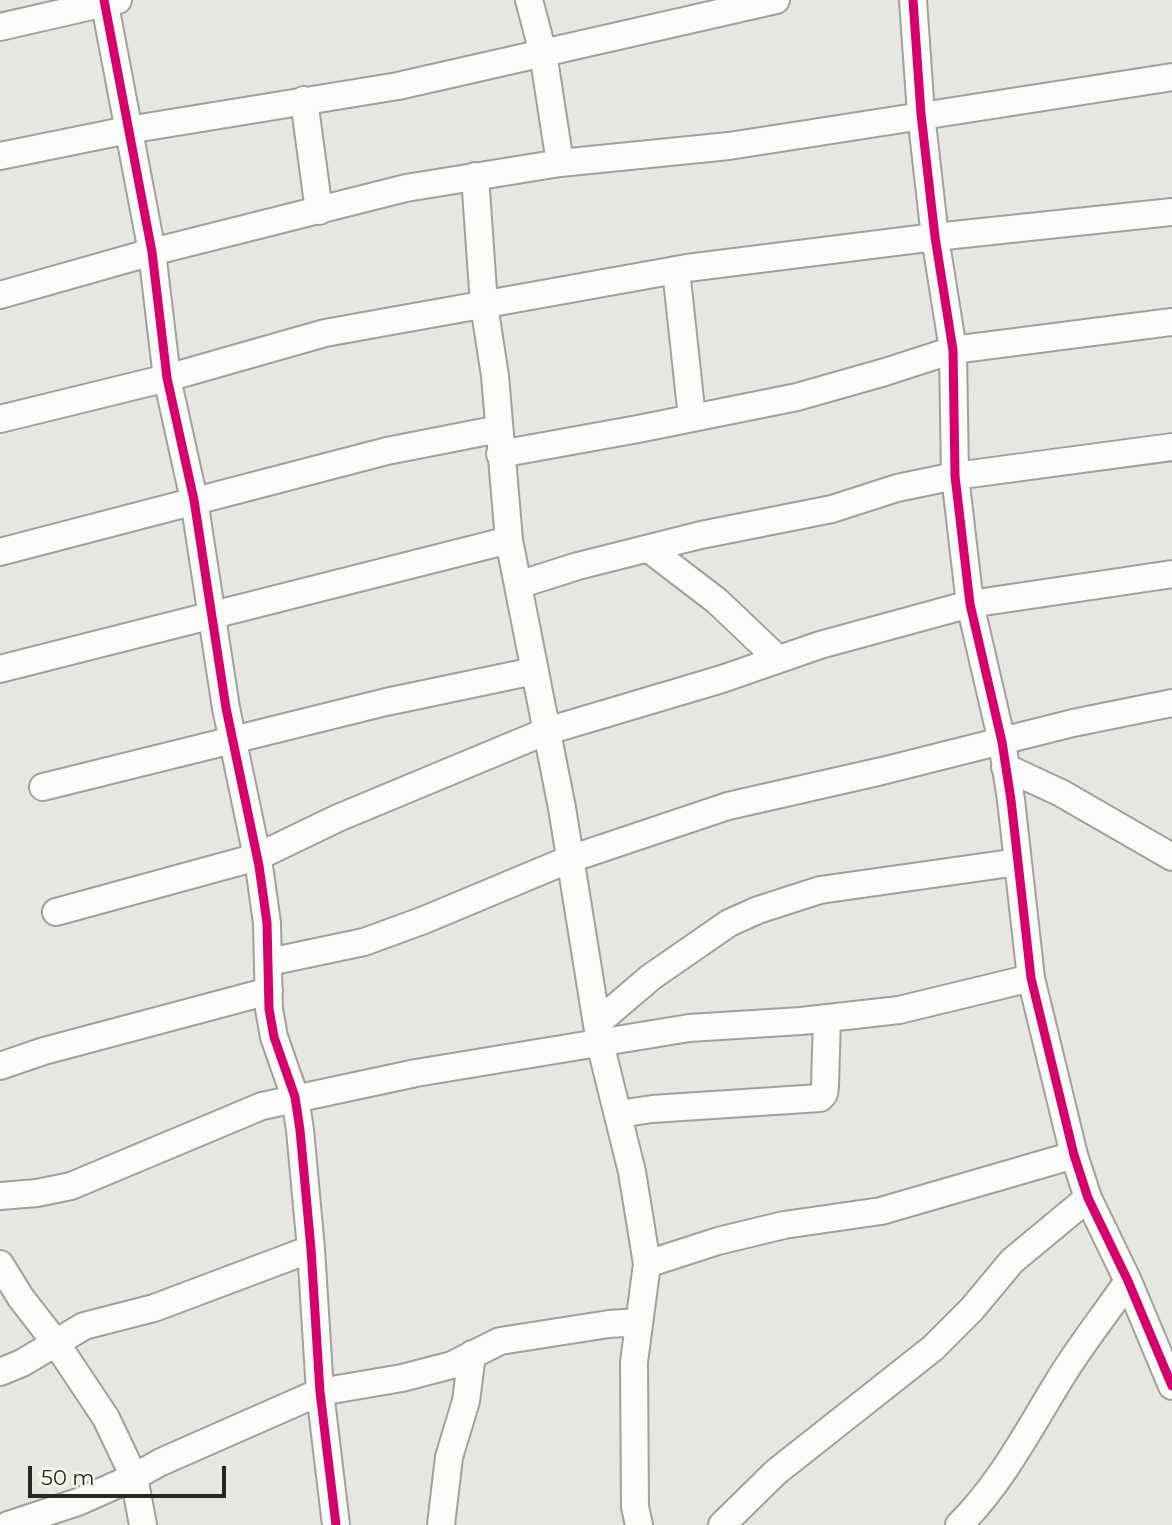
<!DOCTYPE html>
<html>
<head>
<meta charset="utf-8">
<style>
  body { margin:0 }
  #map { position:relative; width:1172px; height:1525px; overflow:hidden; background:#e7e6e1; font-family:Montserrat,sans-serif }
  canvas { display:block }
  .scale { position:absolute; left:28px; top:1466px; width:198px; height:32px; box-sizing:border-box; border:4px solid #272623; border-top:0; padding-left:9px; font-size:21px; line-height:24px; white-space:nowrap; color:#272623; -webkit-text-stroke:5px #f6f5ed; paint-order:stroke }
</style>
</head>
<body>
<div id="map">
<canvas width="1172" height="1525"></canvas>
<div class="scale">50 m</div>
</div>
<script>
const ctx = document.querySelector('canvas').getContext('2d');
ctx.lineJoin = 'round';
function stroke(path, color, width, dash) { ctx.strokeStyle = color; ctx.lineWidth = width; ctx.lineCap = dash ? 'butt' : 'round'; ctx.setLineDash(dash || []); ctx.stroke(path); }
const minor = new Path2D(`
  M 104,0 L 152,252 L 167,378 L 194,500 L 226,708 L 259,866 L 267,923 L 269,1009 L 274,1037 L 295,1097 L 300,1130 L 311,1249 L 320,1392 L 336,1525
  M 529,0 L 543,53 L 560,163
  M 913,0 L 921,114 L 935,237 L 953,350 L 955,476 L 970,604 L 1002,742 L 1011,800 L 1031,978 L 1074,1155 L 1088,1198 L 1128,1281 L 1172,1386
  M 0,27 L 118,0
  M 304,100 L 319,211
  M 0,156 L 128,130 L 398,86 L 776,0
  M 475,176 L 484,305 L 495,376 L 509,540 L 562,808 L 600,1043 L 632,1172 L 647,1264 L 634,1362 L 635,1507 L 639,1525
  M 676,270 L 692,418
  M 0,295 L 152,252 L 406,188 L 560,163 L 729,146 L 1172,77
  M 0,419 L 167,378 L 325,333 L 687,268 L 935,237 L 1172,212
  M 500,454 L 638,429 L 797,397 L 885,372 L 953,350 L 1172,322
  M 649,549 L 717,601 L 778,659
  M 0,552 L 387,451 L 499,429
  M 518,585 L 578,566 L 701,535 L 832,509 L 897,488 L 955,476 L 1172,447
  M 0,669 L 509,540
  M 1005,767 L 1061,793 L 1172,857
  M 43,787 L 386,702 L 534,671
  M 56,912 L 257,857 L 338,818 L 547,731 L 722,679 L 820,645 L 970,604 L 1172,574
  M 269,962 L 364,942 L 424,920 L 570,859 L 728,806 L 882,771 L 1073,723 L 1172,703
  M 597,1023 L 651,977 L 729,923 L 758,910 L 820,890 L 1018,862
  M 0,1066 L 44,1051 L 269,991
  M 619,1114 L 652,1109 L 820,1098 L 824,1094 L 825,1086 L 827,1018
  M 0,1196 L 37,1193 L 71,1186 L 262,1106 L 416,1073 L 689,1028 L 801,1021 L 899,1010 L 1031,978
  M 0,1264 L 21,1298 L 56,1343 L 106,1418 L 134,1477 L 143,1525
  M 647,1264 L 718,1241 L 784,1225 L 881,1211 L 1074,1155
  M 0,1372 L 22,1363 L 84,1326 L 154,1308 L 311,1249
  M 8,1525 L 78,1502 L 134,1477 L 161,1462 L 320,1392 L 402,1378 L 452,1365 L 500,1341 L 609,1324 L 639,1322
  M 441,1525 L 449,1457 L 466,1401 L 472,1354
  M 722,1525 L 776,1472 L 933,1348 L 972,1309 L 1012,1261 L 1088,1198
  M 959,1525 C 1002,1483 1031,1425 1063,1374 C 1083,1342 1107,1312 1128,1281`);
const cycleway = new Path2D(`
  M 104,0 L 152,252 L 167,378 L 194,500 L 226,708 L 259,866 L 267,923 L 269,1009 L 274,1037 L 295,1097 L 300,1130 L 311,1249 L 320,1392 L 336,1525
  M 913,0 L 921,114 L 935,237 L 953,350 L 955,476 L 970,604 L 1002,742 L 1011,800 L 1031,978 L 1074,1155 L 1088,1198 L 1128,1281 L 1172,1386`);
stroke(minor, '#a1a09c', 30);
stroke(minor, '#fbfbfa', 26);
stroke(cycleway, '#d6006c', 9);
</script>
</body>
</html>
